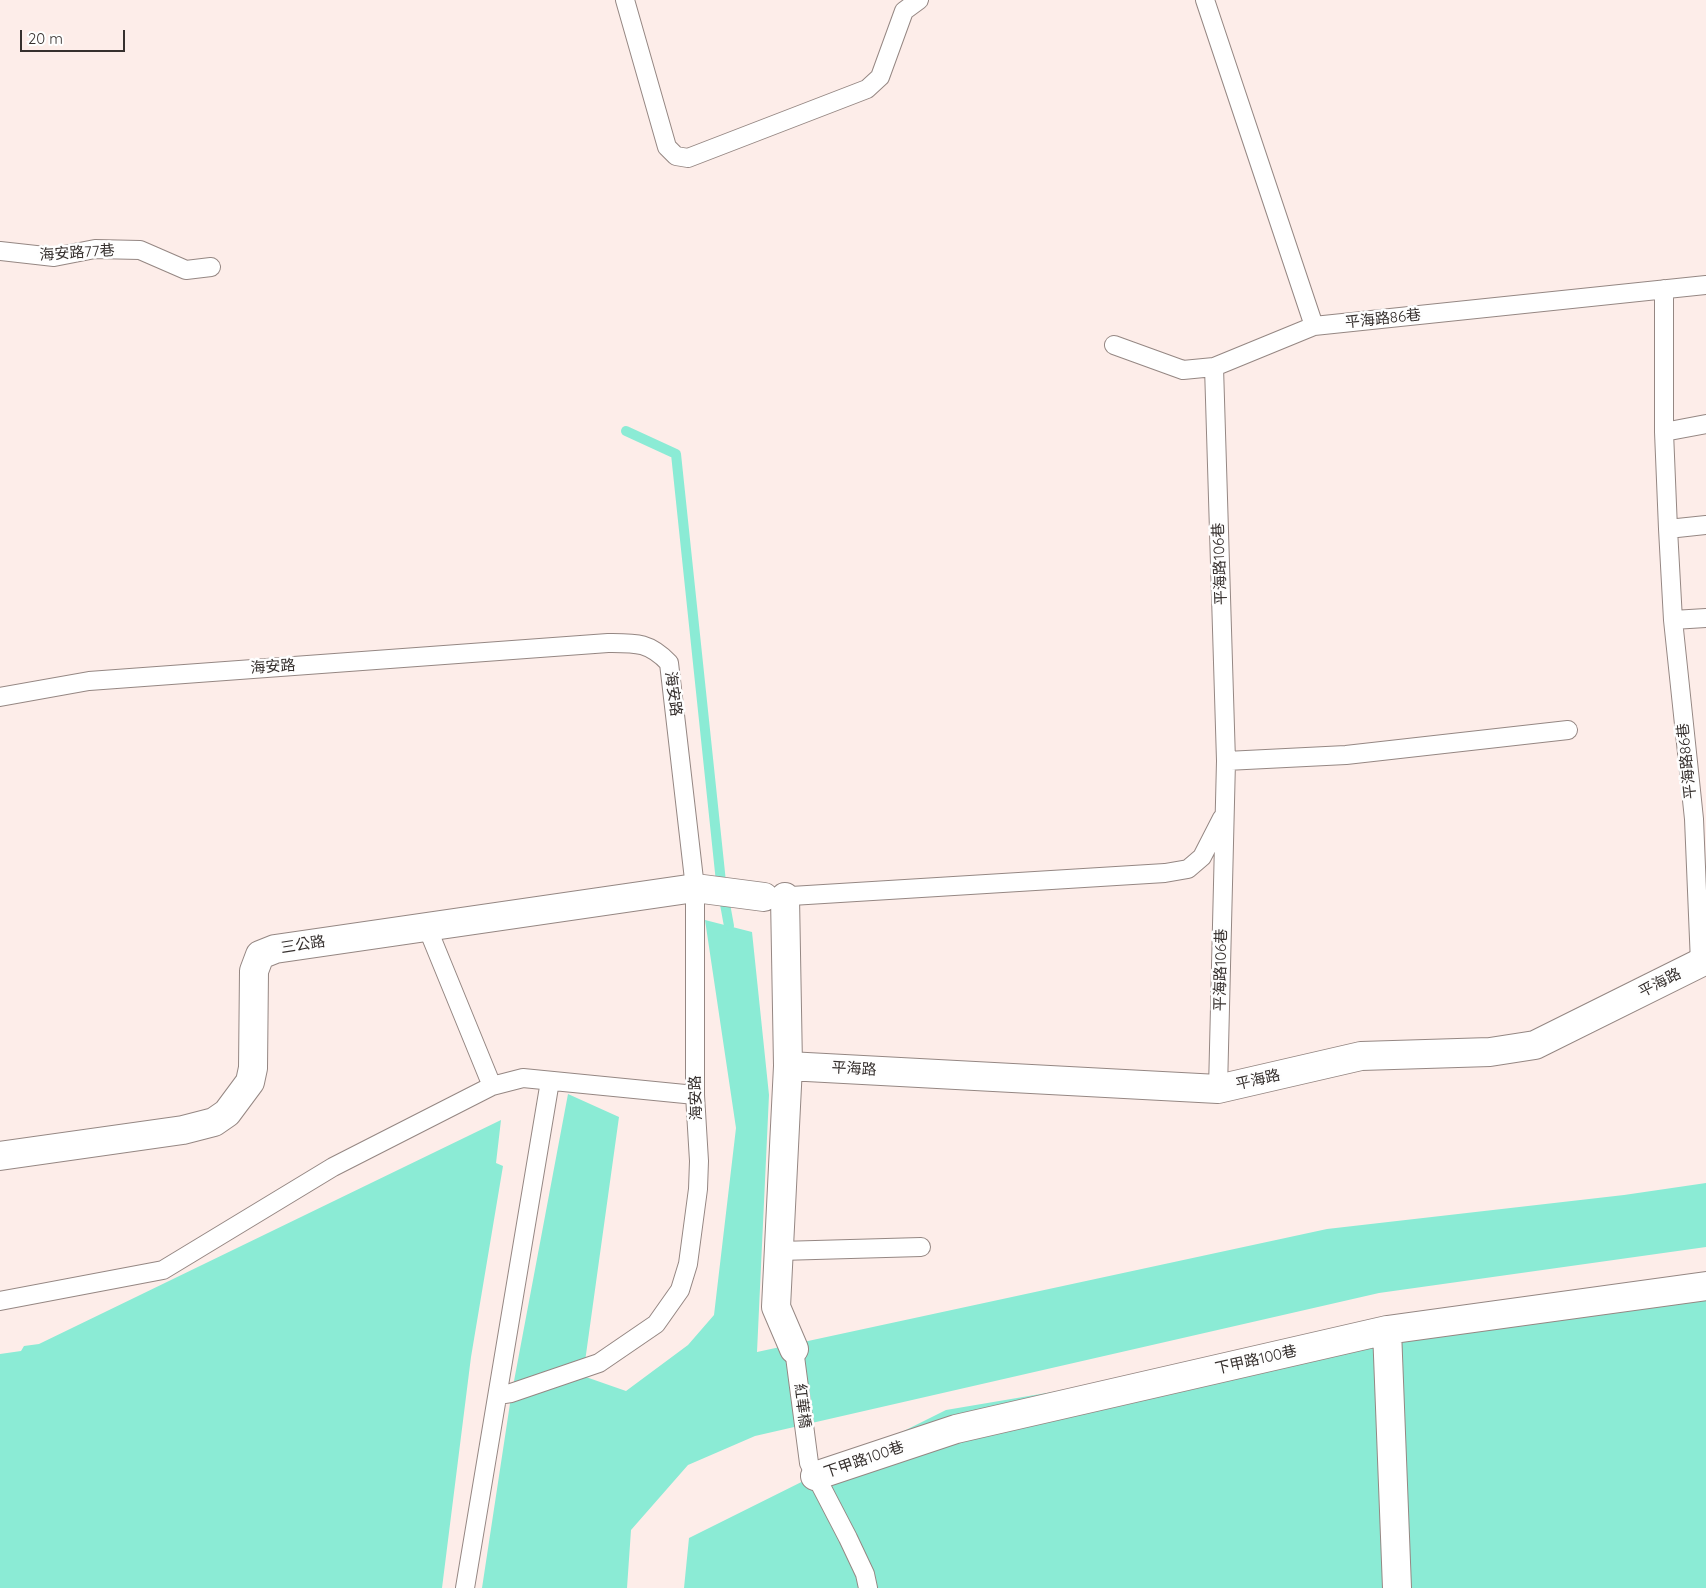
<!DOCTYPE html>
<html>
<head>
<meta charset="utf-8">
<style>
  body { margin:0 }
  #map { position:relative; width:1706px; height:1588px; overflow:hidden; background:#fdede9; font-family:Quicksand,sans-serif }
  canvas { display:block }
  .scale { position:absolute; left:20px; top:30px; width:105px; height:22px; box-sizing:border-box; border:2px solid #36302e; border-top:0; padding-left:6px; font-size:15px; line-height:18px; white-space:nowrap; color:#36302e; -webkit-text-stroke:4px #fefefe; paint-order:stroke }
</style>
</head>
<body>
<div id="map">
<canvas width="1706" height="1588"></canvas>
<div class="scale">20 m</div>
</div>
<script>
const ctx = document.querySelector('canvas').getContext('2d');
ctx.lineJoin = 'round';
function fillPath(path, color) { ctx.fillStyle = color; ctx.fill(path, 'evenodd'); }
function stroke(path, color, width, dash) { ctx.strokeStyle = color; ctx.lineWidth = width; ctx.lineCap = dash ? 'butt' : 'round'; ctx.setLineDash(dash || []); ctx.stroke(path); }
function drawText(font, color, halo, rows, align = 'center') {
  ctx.font = font + ' Quicksand,"Noto Sans TC",sans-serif'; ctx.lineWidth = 5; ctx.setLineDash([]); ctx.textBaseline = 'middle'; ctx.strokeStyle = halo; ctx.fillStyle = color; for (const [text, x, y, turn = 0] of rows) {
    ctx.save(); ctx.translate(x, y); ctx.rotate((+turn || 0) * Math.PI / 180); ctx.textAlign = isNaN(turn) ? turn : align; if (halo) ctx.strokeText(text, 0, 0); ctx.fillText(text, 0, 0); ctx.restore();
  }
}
const water = new Path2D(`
  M 705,920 L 752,932 L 769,1095 L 757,1352 L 1327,1229 L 1624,1195 L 1706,1183 L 1706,1247 L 1379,1293 L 755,1436 L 688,1465 L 631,1530 L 627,1588 L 482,1588 L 511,1397 L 568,1094 L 619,1117 L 583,1376 L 626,1391 L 688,1345 L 714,1315 L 736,1128 Z
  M 501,1120 L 496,1163 L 503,1166 L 471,1357 L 442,1588 L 0,1588 L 0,1354 L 21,1351 L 24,1346 L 39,1344 Z
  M 1706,1290 L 1706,1588 L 684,1588 L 689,1538 L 946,1410 L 1496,1317 Z`);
const stream = new Path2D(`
  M 626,431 L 676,454 L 721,882 L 729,926`);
const lane = new Path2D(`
  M 625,0 L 667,147 L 676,156 L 688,158 L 867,89 L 880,77 L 904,11 L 919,0
  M 1205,0 L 1314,326
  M 0,251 L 54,257 L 95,249 L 140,250 L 186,270 L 211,267
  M 1664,289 L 1664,432 L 1668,529 L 1673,620 L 1694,819 L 1700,963
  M 1114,345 L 1183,370 L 1214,367 L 1314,326 L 1706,285
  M 1214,367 L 1226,761 L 1218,1089
  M 1664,432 L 1706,424
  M 1668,529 L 1706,525
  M 1673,620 L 1706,618
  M 0,697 L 89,681 L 608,643 C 636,643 649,642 669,663 L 695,888 L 695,1095 L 699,1161 L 698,1189 L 688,1264 L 680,1290 L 656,1324 L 599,1363 L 511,1393 L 498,1395
  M 1226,761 L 1346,755 L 1568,730
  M 775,897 L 1165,873 L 1188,869 L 1202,857 L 1222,818
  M 427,927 L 492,1086
  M 780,1251 L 921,1247
  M 0,1301 L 163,1270 L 333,1167 L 492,1086 L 523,1078 L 695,1095
  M 794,1349 L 809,1463 L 848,1538 L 865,1574 L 868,1588
  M 465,1588 L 550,1081`);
const street = new Path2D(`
  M 785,897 L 788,1066 L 776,1307 L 794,1349
  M 788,1066 L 1218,1089 L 1361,1056 L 1490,1052 L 1535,1045 L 1706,960
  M 0,1156 L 183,1130 L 214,1122 L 227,1113 L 250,1082 L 253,1068 L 254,971 L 260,955 L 275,949 L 695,888 L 764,897
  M 1387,1330 L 1397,1588
  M 815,1476 L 956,1429 L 1387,1330 L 1706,1286`);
const streetNames = [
  ["海安路77巷",77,253,-4],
  ["平海路86巷",1383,319,-6],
  ["平海路106巷",1220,564,-92],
  ["海安路",273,667,-4],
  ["海安路",673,694,82],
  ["平海路86巷",1687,761,-96],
  ["三公路",303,945,-9],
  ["平海路106巷",1221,970,-89],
  ["平海路",1660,983,-27],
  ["平海路",854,1069,3],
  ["平海路",1258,1080,-13],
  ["海安路",696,1098,-92],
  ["下甲路100巷",1256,1360,-13],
  ["紅華橋",802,1406,83],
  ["下甲路100巷",864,1460,-19]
];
fillPath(water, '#8bebd5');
stroke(stream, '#8bebd5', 10);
stroke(lane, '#958783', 20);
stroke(street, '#958783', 30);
stroke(lane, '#fff', 18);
stroke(street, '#fff', 28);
drawText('15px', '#36302e', '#fefefe', streetNames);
</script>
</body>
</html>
